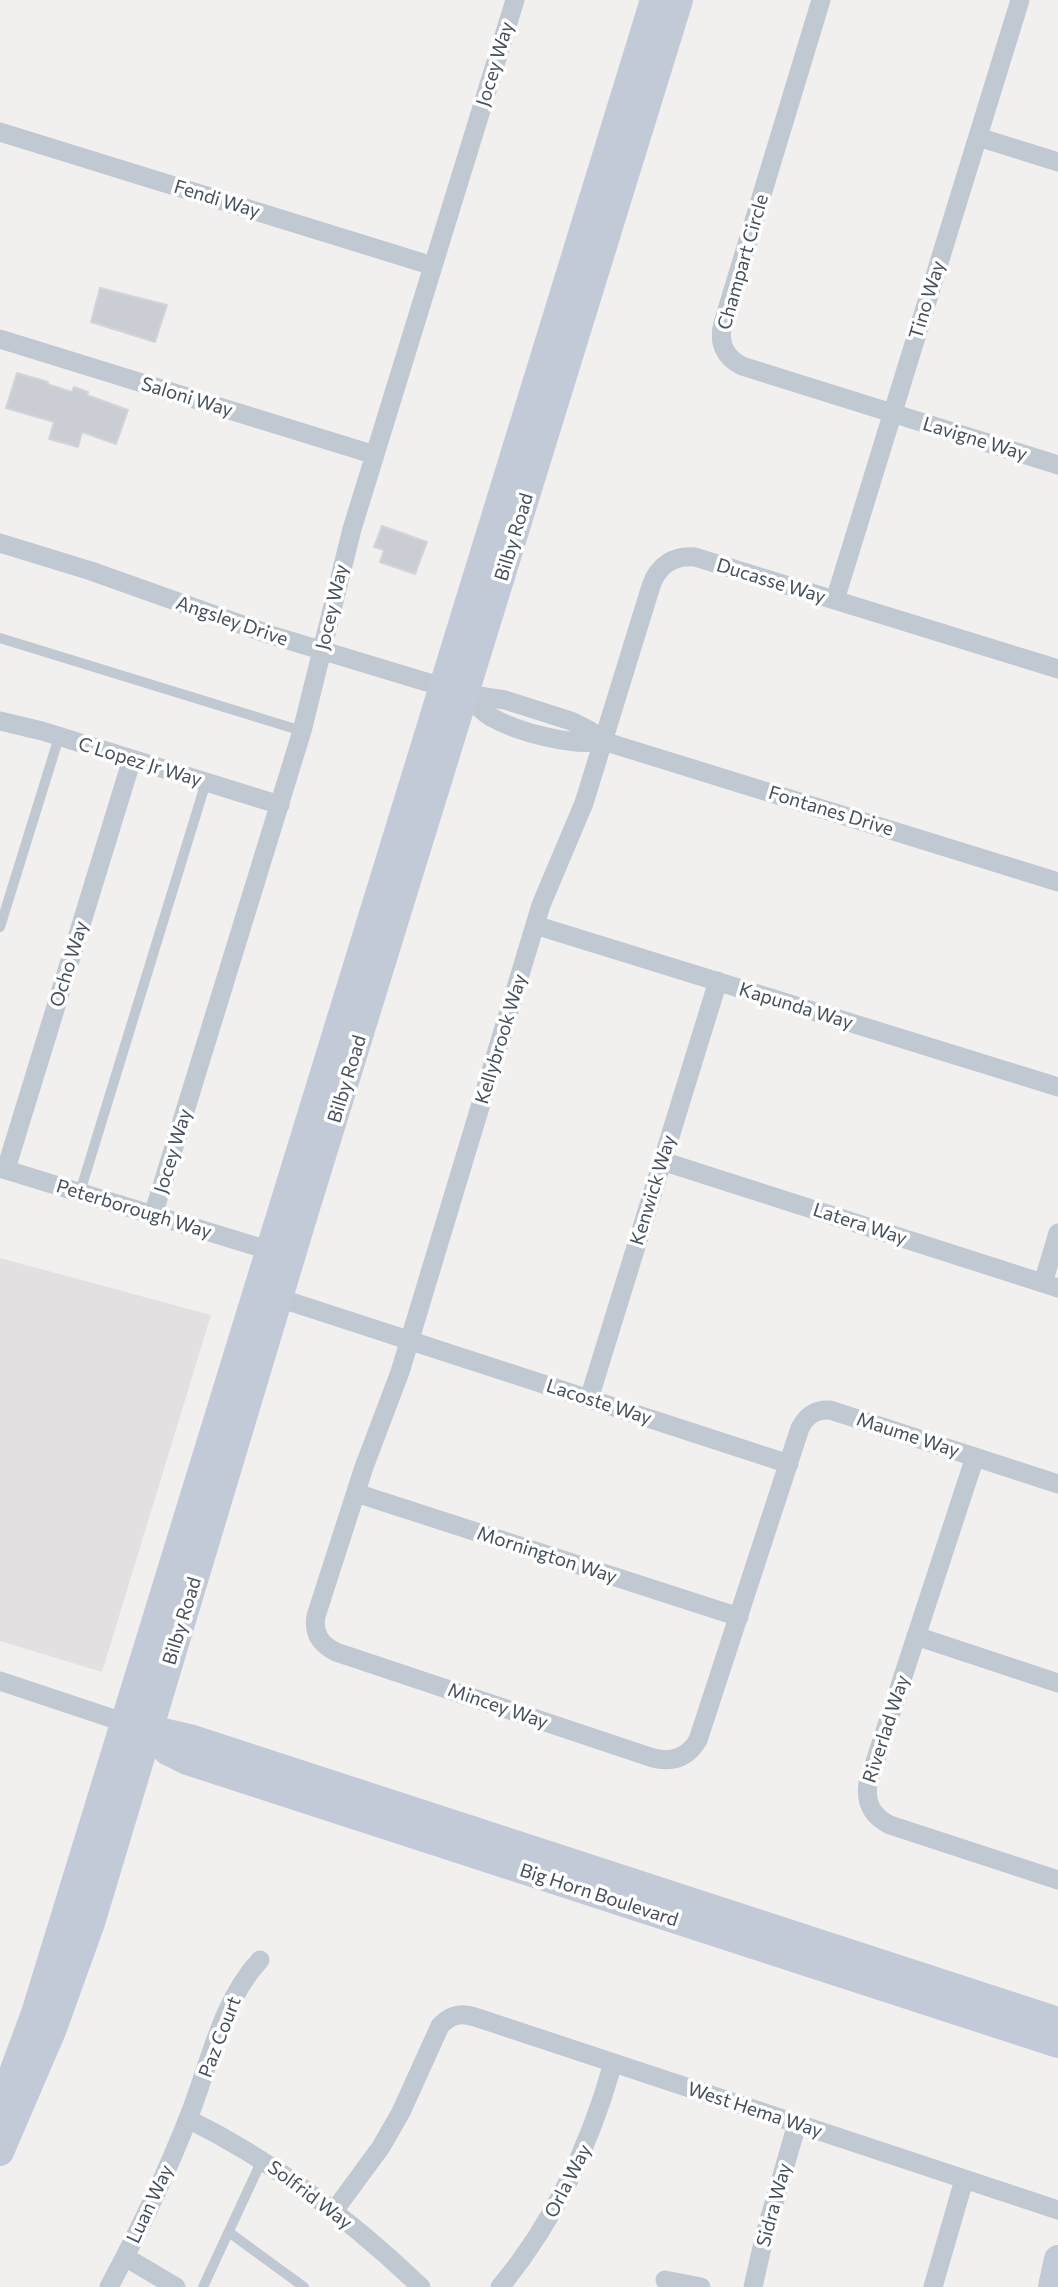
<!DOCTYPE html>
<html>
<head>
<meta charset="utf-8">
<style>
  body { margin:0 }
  canvas { display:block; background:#f2efef }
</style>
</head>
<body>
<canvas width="1058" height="2287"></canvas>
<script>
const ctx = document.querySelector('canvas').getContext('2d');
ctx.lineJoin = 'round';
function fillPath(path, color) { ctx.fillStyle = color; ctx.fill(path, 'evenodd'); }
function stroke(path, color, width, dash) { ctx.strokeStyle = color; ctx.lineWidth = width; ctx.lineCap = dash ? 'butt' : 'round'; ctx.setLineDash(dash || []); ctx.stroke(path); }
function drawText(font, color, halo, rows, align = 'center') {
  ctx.font = font + ' Commissioner,sans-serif'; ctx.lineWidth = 7; ctx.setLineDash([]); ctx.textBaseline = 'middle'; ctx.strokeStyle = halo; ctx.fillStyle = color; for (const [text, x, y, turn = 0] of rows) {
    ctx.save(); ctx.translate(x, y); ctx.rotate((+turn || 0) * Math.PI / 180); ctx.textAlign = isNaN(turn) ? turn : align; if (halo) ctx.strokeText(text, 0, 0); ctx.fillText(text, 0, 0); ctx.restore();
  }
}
const education = new Path2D(`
  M 0,1258 L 211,1315 L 102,1672 L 0,1641 Z`);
const building = new Path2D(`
  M 100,288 L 167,305 L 155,342 L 91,322 Z
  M 17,373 L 48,382 L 47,384 L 72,392 L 74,387 L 88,392 L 87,395 L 128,410 L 116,444 L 82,432 L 78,447 L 49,439 L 54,422 L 6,408 Z
  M 382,526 L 427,542 L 415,574 L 380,562 L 384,550 L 374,547 Z`);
const lane = new Path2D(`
  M 0,638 L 302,731
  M 0,927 L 59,737
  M 80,1192 L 206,782
  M 230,2233 L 304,2287
  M 203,2287 L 262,2160`);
const street = new Path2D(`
  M 821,0 L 723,323 C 718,342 724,357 742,366 L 1058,465
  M 0,132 L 433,266
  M 978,137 L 1058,162
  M 0,339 L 375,455
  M 0,543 L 91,571 L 271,635 L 466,694 L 505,700 L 571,721 L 589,730 L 603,741 L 1058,882
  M 835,600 L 1020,0
  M 1058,669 L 695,557 C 674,555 658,565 651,586 L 584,803 L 541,905 L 400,1372 L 364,1467 L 316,1616 C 313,1633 320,1644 336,1652 L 653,1758 C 673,1763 688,1757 698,1740 L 800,1428 C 807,1415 816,1409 830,1410 L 1058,1484
  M 466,694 C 474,703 481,711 491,717 C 517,732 574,747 603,741
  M 0,721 L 42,731 L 280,805
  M 535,925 L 1058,1087
  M 662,1161 L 1058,1288
  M 0,1168 L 268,1250
  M 6,1169 L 132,759
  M 153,1215 L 302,731 L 352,529 L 515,0
  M 1043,1283 L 1058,1233
  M 279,1298 L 789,1464
  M 589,1399 L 718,981
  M 975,1457 L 868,1783 C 865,1803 872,1816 890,1825 L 1058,1880
  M 356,1493 L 739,1617
  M 916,1636 L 1058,1683
  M 0,1681 L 123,1722
  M 188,2119 C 275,2162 351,2220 421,2287
  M 334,2211 L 381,2147 L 401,2112 L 440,2026 C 450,2015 461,2012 475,2017 L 1058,2210
  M 125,2257 L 176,2287
  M 665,2280 L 701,2287
  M 109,2287 C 139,2231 166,2175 189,2116 C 210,2063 221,2002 260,1960
  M 500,2287 C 555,2221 590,2145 613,2063
  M 753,2287 L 765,2234 L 797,2124
  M 933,2287 L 964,2180`);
const secondary = new Path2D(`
  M 133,1725 L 193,1739 L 1058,2021
  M 150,1730 L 167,1751 L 187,1761 L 1058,2044
  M 1,2105 L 35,2013 L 654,0
  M 0,2152 L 52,2031 L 91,1923 L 305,1211 L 679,0
  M 1052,2287 L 1058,2259`);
const streetNames = [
  ["Jocey Way",495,64,-73],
  ["Fendi Way",217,199,17],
  ["Champart Circle",743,262,-74],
  ["Tino Way",927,300,-73],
  ["Saloni Way",187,397,17],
  ["Lavigne Way",975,439,17],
  ["Bilby Road",514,537,-73],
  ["Ducasse Way",771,581,17],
  ["Jocey Way",332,607,-77],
  ["Angsley Drive",232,621,19],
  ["C Lopez Jr Way",140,762,17],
  ["Fontanes Drive",831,811,17],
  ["Ocho Way",69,964,-73],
  ["Kapunda Way",796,1006,17],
  ["Kellybrook Way",501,1039,-73],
  ["Bilby Road",347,1079,-73],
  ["Jocey Way",173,1151,-73],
  ["Kenwick Way",653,1190,-73],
  ["Peterborough Way",134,1209,17],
  ["Latera Way",860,1224,18],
  ["Lacoste Way",599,1402,18],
  ["Maume Way",908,1435,18],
  ["Mornington Way",547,1555,18],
  ["Bilby Road",182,1621,-73],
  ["Mincey Way",498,1706,19],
  ["Riverlad Way",886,1729,-72],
  ["Big Horn Boulevard",599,1895,18],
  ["Paz Court",220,2037,-69],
  ["West Hema Way",755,2110,18],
  ["Orla Way",568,2181,-63],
  ["Solfrid Way",310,2195,37],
  ["Luan Way",150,2204,-65],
  ["Sidra Way",774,2205,-75]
];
fillPath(education, '#e3e0e1');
fillPath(building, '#cbcdd5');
stroke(building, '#d3d4da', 2);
stroke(lane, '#c0c8d1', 10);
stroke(street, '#c0c8d1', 19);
stroke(secondary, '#c2cad8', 28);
drawText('19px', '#47505c', '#fff', streetNames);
</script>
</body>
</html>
